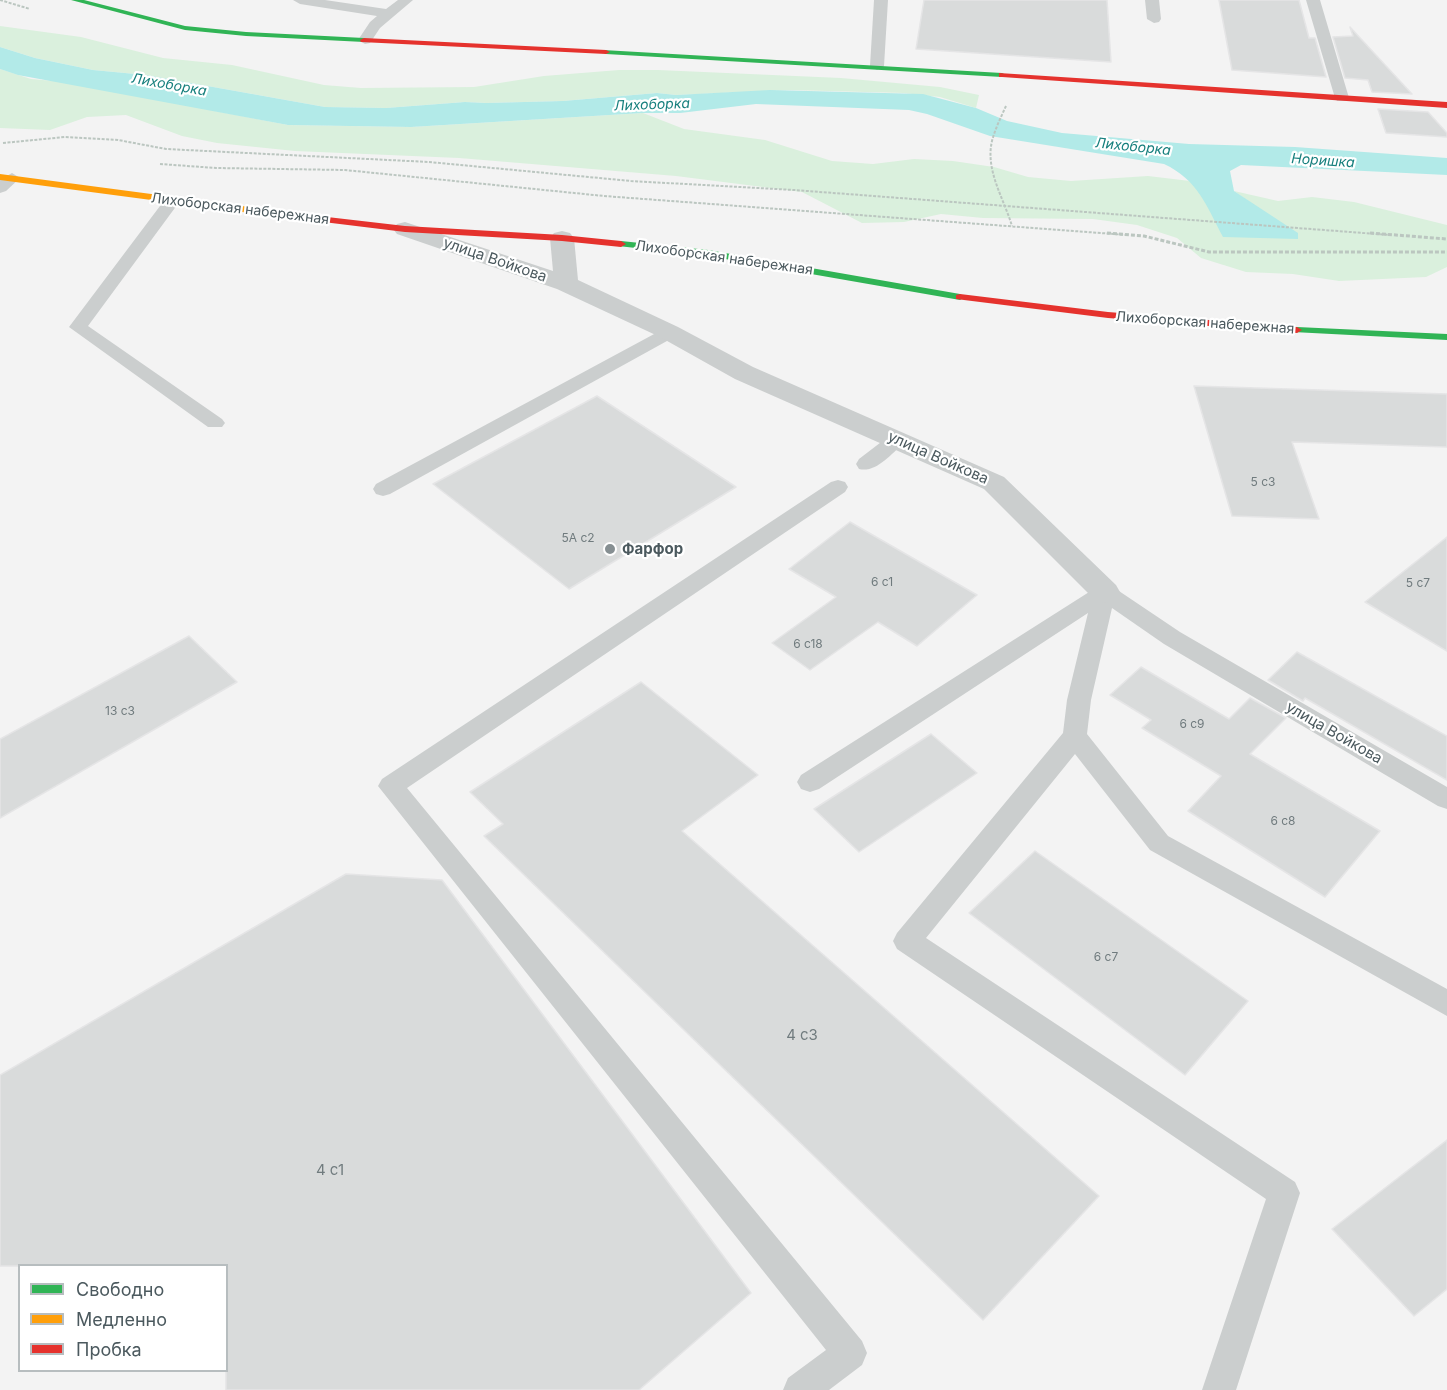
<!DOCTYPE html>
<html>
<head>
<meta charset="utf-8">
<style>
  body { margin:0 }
  #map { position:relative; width:1447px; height:1390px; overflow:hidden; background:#f3f3f3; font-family:Inter,sans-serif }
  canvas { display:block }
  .legend { position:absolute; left:18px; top:1264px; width:210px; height:108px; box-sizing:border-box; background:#fff; border:2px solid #b7bdbf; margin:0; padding:8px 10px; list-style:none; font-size:18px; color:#4b595e }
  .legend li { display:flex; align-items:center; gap:12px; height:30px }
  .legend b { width:30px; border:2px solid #b7bdbf }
</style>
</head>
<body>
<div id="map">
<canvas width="1447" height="1390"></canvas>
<ul class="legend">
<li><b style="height:8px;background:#30b455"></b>Свободно</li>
<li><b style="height:8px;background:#ff9f0a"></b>Медленно</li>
<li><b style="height:8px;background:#e5322d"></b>Пробка</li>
</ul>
</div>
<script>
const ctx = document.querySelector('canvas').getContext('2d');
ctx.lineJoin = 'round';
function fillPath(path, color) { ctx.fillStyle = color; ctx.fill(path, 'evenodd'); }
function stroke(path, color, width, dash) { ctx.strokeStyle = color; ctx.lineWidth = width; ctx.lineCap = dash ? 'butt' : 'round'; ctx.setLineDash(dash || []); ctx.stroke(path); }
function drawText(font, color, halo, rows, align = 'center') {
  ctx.font = font + ' Inter,sans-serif'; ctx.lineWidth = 4.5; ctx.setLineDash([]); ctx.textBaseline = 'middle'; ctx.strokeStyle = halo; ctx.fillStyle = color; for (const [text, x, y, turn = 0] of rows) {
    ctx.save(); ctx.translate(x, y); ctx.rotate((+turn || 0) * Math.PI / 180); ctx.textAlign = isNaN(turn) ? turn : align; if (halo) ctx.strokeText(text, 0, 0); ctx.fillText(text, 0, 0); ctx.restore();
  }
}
const green = new Path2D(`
  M 0,26 L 81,37 L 163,58 L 232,65 L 324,85 L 361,88 L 474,87 L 544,76 L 619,70 L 658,70 L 841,78 L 940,87 L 979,95 L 976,108 L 940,97 L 903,93 L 790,90 L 676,95 L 657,93 L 563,101 L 486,103 L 465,102 L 386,108 L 325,107 L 146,75 L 93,70 L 35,58 L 0,47 Z
  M 0,69 L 31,79 L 65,82 L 288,125 L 411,127 L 643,113 L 684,129 L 765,140 L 832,161 L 873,164 L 914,159 L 953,161 L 994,167 L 1028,177 L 1071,181 L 1148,176 L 1190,181 L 1199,191 L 1293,229 L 1275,220 L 1234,191 L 1278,201 L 1312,197 L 1354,202 L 1447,225 L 1447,267 L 1426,277 L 1339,281 L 1293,274 L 1246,272 L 1201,258 L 1177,238 L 1137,225 L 1093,219 L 983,218 L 941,214 L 904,222 L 862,223 L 802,192 L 676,176 L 459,158 L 295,151 L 217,143 L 182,136 L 126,115 L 87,117 L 50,130 L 0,128 Z`);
const water = new Path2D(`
  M 0,47 L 35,58 L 93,70 L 146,75 L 325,107 L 386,108 L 465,102 L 486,103 L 563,101 L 657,93 L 676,95 L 770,90 L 923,94 L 976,108 L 1007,121 L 1062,133 L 1189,144 L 1295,147 L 1447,158 L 1447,175 L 1241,165 L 1230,171 L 1234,191 L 1298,233 L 1298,239 L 1223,237 C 1206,205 1198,180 1164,164 L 990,136 L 927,114 L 909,110 L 756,104 L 680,113 L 643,113 L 411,127 L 288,125 L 18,75 L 0,69 Z`);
const building = new Path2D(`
  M 924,0 L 1107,0 L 1111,62 L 916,49 Z
  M 1219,0 L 1299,0 L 1309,38 L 1315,38 L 1326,77 L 1232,70 Z
  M 1350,27 L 1412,94 L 1372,92 L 1368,80 L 1345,78 L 1333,37 L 1353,36 Z
  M 1378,109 L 1428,112 L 1447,133 L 1447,137 L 1386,133 Z
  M 1194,386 L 1447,394 L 1447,447 L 1292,442 L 1319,519 L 1232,516 Z
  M 597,396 L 736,487 L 569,589 L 433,484 Z
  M 850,522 L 977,595 L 917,646 L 878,622 L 810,670 L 772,643 L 836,597 L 789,569 Z
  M 1447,537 L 1447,651 L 1365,602 Z
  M 189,636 L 237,682 L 0,818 L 0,739 Z
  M 1297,652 L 1447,736 L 1447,780 L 1305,698 L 1303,701 L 1268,680 Z
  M 1141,667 L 1229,719 L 1250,698 L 1286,718 L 1250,754 L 1380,831 L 1325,897 L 1188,811 L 1221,776 L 1142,728 L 1151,720 L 1110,695 Z
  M 641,682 L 758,775 L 682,831 L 1099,1196 L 983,1320 L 484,836 L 503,824 L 470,792 Z
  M 931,734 L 977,773 L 859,852 L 814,809 Z
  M 1035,851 L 1248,1001 L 1185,1075 L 969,913 Z
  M 346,874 L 442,880 L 751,1293 L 639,1390 L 226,1390 L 226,1266 L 0,1266 L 0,1075 Z
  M 1447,1140 L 1447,1289 L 1414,1316 L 1332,1229 Z`);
const pathFar1 = new Path2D(`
  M 0,0 L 30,9
  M 1006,106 C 1001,117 995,129 992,141 C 985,170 1004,199 1012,226
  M 3,143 L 65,137 L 118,140 L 166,149 L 429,162 L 631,181 L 794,190 L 1390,235
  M 160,164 L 216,168 L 345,170 L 604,196 L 1127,235`);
const path = new Path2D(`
  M 1107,233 L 1144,236 L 1209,252 L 1447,252
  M 1370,233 L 1447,239`);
const lane = new Path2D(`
  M 293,0 L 325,0 L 386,9 L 398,0 L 413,0 L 380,28 L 370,43 L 365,44 L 358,40 L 370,22 L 377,16 L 300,4 Z
  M 874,0 L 888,0 L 884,66 L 877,70 L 870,66 Z
  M 1145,0 L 1159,0 L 1161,19 L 1159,22 L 1154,23 L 1147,19 Z
  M 1306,0 L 1320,0 L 1349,98 L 1347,101 L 1337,101 L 1335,98 Z
  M 12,173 L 20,178 L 6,191 L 0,193 L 0,180 Z
  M 172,196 L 180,201 L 88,326 L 222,419 L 225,423 L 222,427 L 208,427 L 69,327 L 166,198 Z
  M 669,326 L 676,328 L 678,332 L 676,336 L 390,494 L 383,496 L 376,494 L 373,489 L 376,484 Z
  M 896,434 L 903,436 L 906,440 L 903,444 C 890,455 876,473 859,469 L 856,464 L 859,459 L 889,436 Z
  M 838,480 L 845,482 L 848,487 L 845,492 L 407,788 L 862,1341 L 867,1353 L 862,1365 L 829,1390 L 783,1390 L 788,1378 L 826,1350 L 378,786 L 382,779 L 831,482 Z
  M 1105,584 L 1113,587 L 1180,632 L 1447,787 L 1447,809 L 1438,806 L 1164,644 L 1112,608 L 1091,700 L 1087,734 L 1168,836 L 1447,989 L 1447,1016 L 1150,850 L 1075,754 L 926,938 L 1295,1182 L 1300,1193 L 1236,1390 L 1202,1390 L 1266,1199 L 897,949 L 893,941 L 897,933 L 1063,733 L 1067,700 L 1088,613 L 819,789 L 810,792 L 801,789 L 797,782 L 801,775 L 1097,587 Z`);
const street = new Path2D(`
  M 405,222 L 553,271 L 550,238 L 554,233 L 562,231 L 570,233 L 574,238 L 578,280 L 678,327 L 753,367 L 1004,477 L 1116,585 L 1120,592 L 1116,599 L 1105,603 L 1094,599 L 984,489 L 735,379 L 660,337 L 557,289 L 397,234 L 393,229 L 397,224 Z`);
const fast = new Path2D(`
  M 71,0 L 84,0 L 185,26 L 246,32 L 364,38 L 368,40 L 364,42 L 246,36 L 185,30 Z
  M 603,50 L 1002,73 L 1006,75 L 1002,77 L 606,54 L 602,52 Z
  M 621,241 L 708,250 L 960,294 L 965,297 L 960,300 L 708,256 L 618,246 L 616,244 Z
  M 1297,327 L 1447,334 L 1447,340 L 1293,332 L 1292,330 Z`);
const slow = new Path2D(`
  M 0,174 L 310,215 L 315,218 L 310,221 L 0,180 Z`);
const jam = new Path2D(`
  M 364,38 L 606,50 L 610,52 L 606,54 L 361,42 L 360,40 Z
  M 999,73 L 1447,102 L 1447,108 L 1002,77 L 999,77 Z
  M 310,215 L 405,226 L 562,235 L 621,241 L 626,244 L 621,247 L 562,241 L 405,232 L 307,220 L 305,218 Z
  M 960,294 L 1108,312 L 1297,327 L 1302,330 L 1297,333 L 1108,318 L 956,299 L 956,295 Z`);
const markers = [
  [610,549,6,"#868f92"]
];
const numberNames = [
  ["5 с3",1263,482],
  ["5А с2",578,538],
  ["6 с1",882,582],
  ["5 с7",1418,583],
  ["6 с18",808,644],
  ["13 с3",120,711],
  ["6 с9",1192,724],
  ["6 с8",1283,821],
  ["6 с7",1106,957]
];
const farWaternames = [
  ["Лихоборка",169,85,10],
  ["Лихоборка",652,105,-2],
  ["Лихоборка",1133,147,6],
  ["Норишка",1323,161,4]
];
const farStreetnames = [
  ["Лихоборская набережная",240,209,7],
  ["Лихоборская набережная",724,258,8],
  ["Лихоборская набережная",1205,323,4]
];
const streetNames = [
  ["улица Войкова",495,260,19],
  ["улица Войкова",938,458,24],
  ["улица Войкова",1334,733,30]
];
const poiNames = [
  ["Фарфор",622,549]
];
const nearNumbernames = [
  ["4 с3",802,1035],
  ["4 с1",330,1170]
];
fillPath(green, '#daf0dd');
fillPath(water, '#b2eae8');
fillPath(building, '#d9dbdb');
stroke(building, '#e5e5e6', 1.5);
stroke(pathFar1, '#bbc6c0', 2, [3, 1.5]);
stroke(path, '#bbc6c0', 3, [4, 2]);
fillPath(lane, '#cbcece');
fillPath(street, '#cbcece');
fillPath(fast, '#30b455');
fillPath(slow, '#ff9f0a');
fillPath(jam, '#e5322d');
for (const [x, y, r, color] of markers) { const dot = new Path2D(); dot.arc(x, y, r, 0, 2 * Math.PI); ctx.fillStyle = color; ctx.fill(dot); stroke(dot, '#fff', 2); }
drawText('12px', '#707b7e', null, numberNames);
drawText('italic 14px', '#167f7d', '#fff', farWaternames);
drawText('14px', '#4b595e', '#fff', farStreetnames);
drawText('15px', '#4b595e', '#fff', streetNames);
drawText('bold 15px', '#4b595e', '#fff', poiNames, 'left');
drawText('15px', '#707b7e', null, nearNumbernames);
</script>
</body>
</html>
